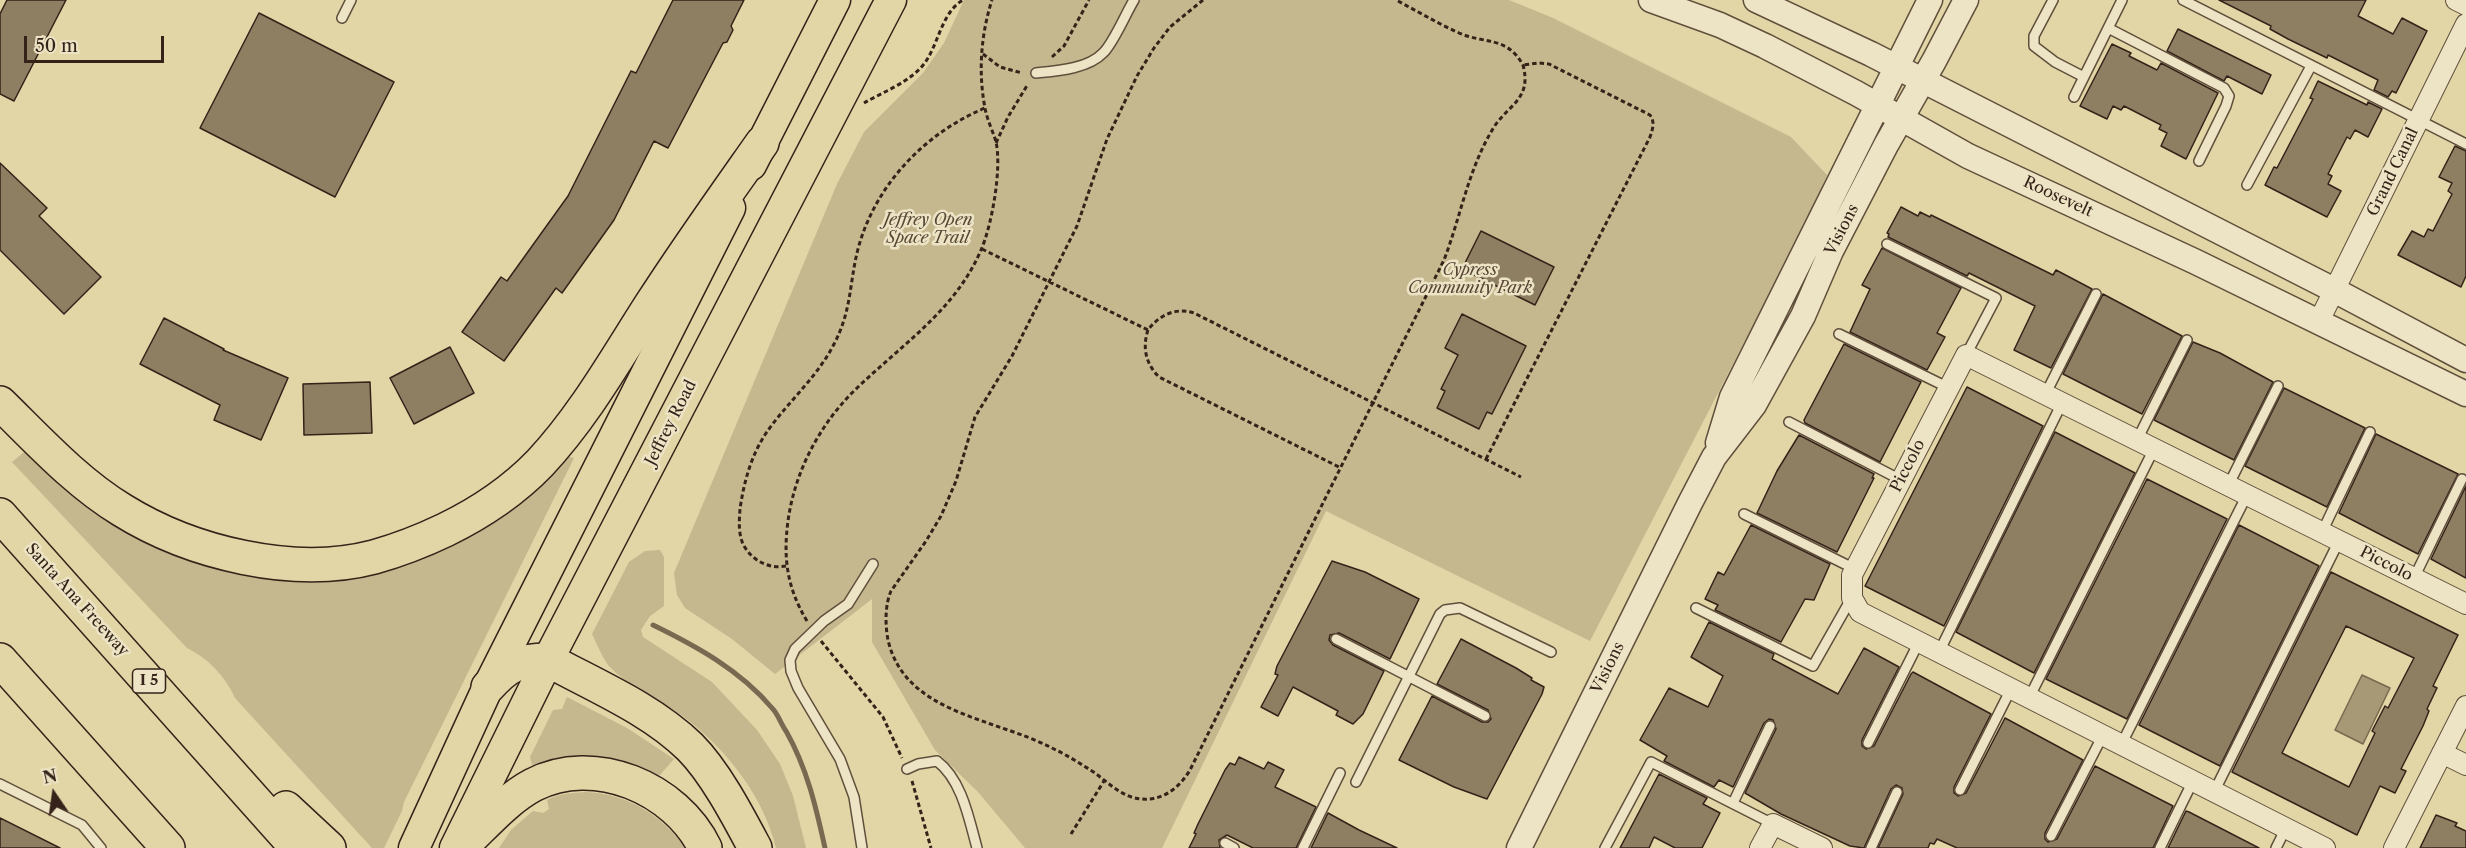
<!DOCTYPE html>
<html>
<head>
<meta charset="utf-8">
<style>
  body { margin:0 }
  #map { position:relative; width:2466px; height:848px; overflow:hidden; background:#e2d5a6; font-family:"Libre Caslon Text",serif }
  canvas { display:block }
  .north { position:absolute; left:24px; top:764px; width:60px; height:60px; -webkit-text-stroke:4px #ece4c5; paint-order:stroke; rotate:347deg; font-size:16px; font-weight:700; line-height:24px; text-align:center; color:#352219 }
  .north::after { content:''; display:block; margin:auto; width:21px; height:27px; background:#352219; clip-path:polygon(50% 0,100% 100%,50% 72%,0 100%) }
  .scale { position:absolute; left:24px; top:36px; width:140px; height:27px; box-sizing:border-box; border:3px solid #352219; border-top:0; padding-left:8px; font-size:18px; line-height:21px; white-space:nowrap; color:#352219; -webkit-text-stroke:4px #ece4c5; paint-order:stroke }
</style>
</head>
<body>
<div id="map">
<canvas width="2466" height="848"></canvas>
<div class="north">N</div>
<div class="scale">50 m</div>
</div>
<script>
const ctx = document.querySelector('canvas').getContext('2d');
ctx.lineJoin = 'round';
function fillPath(path, color) { ctx.fillStyle = color; ctx.fill(path, 'evenodd'); }
function stroke(path, color, width, dash) { ctx.strokeStyle = color; ctx.lineWidth = width; ctx.lineCap = dash ? 'butt' : 'round'; ctx.setLineDash(dash || []); ctx.stroke(path); }
function drawText(font, color, halo, rows, align = 'center') {
  ctx.font = font + ' "Libre Caslon Text",serif'; ctx.lineWidth = 5; ctx.setLineDash([]); ctx.textBaseline = 'middle'; ctx.strokeStyle = halo; ctx.fillStyle = color; for (const [text, x, y, turn = 0] of rows) {
    ctx.save(); ctx.translate(x, y); ctx.rotate((+turn || 0) * Math.PI / 180); ctx.textAlign = isNaN(turn) ? turn : align; if (halo) ctx.strokeText(text, 0, 0); ctx.fillText(text, 0, 0); ctx.restore();
  }
}
const green = new Path2D(`
  M 964,0 L 1509,0 L 1553,18 L 1791,137 L 1827,175 L 1814,207 L 1590,641 L 1326,511 L 1162,848 L 1025,848 L 978,792 L 935,750 L 872,642 L 872,599 L 775,674 L 732,639 L 685,608 L 677,595 L 674,573 L 837,184 L 864,132 L 923,73 L 944,43 Z
  M 28,449 L 93,506 L 337,575 L 566,456 L 574,458 L 404,802 L 402,811 L 384,848 L 372,848 L 235,698 C 225,676 209,659 187,648 L 12,462 Z
  M 660,550 L 664,557 L 664,606 L 650,616 L 641,630 L 643,637 L 712,682 L 757,730 L 780,764 L 793,796 L 806,848 L 776,848 C 763,793 720,741 674,710 C 652,696 627,686 609,666 C 602,657 597,644 592,634 L 629,562 L 645,551 Z
  M 567,697 L 627,728 L 674,759 L 659,776 C 605,751 588,756 533,768 L 530,757 L 553,710 L 562,709 Z
  M 587,792 C 629,795 660,814 686,848 L 499,848 L 511,830 L 533,811 L 543,813 L 549,809 L 547,800 C 559,793 573,793 587,792 Z`);
const water = new Path2D(`
  M 2362,675 L 2390,688 L 2363,744 L 2335,730 Z`);
const stream = new Path2D(`
  M 653,625 C 696,646 740,670 772,708 C 778,714 781,724 786,731 C 807,768 816,807 825,848`);
const building = new Path2D(`
  M 7,0 L 66,0 L 14,101 L 0,94 L 0,14 Z
  M 673,0 L 744,0 L 731,26 L 733,30 L 727,42 L 723,43 L 668,148 L 654,141 L 614,220 L 562,293 L 556,288 L 504,361 L 462,332 L 501,277 L 507,281 L 568,196 L 631,71 L 636,73 Z
  M 2219,0 L 2366,0 L 2358,16 L 2393,34 L 2402,18 L 2427,31 L 2396,93 L 2392,91 L 2388,97 L 2374,90 L 2378,80 L 2328,55 L 2327,58 L 2288,39 L 2270,29 L 2271,26 Z
  M 259,13 L 394,82 L 335,197 L 200,128 Z
  M 2178,29 L 2271,75 L 2262,94 L 2227,76 L 2224,81 L 2167,51 Z
  M 2112,44 L 2131,53 L 2129,56 L 2157,70 L 2161,63 L 2218,93 L 2186,159 L 2161,146 L 2167,133 L 2159,129 L 2161,125 L 2124,106 L 2121,110 L 2113,106 L 2107,119 L 2080,106 Z
  M 2318,81 L 2367,105 L 2368,102 L 2382,109 L 2368,137 L 2355,130 L 2350,139 L 2347,137 L 2328,174 L 2332,176 L 2328,184 L 2341,191 L 2327,217 L 2265,185 L 2274,167 L 2277,168 L 2313,99 L 2310,98 Z
  M 2455,146 L 2466,151 L 2466,276 L 2461,287 L 2398,255 L 2412,231 L 2424,237 L 2428,229 L 2433,231 L 2452,194 L 2448,191 L 2452,183 L 2439,177 Z
  M 0,163 L 47,208 L 39,216 L 101,277 L 64,314 L 0,250 Z
  M 1901,207 L 1918,216 L 1920,212 L 1930,217 L 1931,215 L 2053,275 L 2056,270 L 2092,289 L 2051,368 L 2014,350 L 2035,306 L 1969,273 L 1967,276 L 1888,237 L 1889,234 L 1887,233 Z
  M 1481,231 L 1554,267 L 1535,305 L 1462,269 Z
  M 1882,248 L 1961,288 L 1937,333 L 1945,337 L 1927,370 L 1850,332 L 1870,289 L 1862,285 Z
  M 2103,294 L 2182,336 L 2142,414 L 2063,374 Z
  M 1462,314 L 1526,346 L 1492,414 L 1487,412 L 1479,429 L 1437,408 L 1445,391 L 1441,389 L 1458,355 L 1445,348 Z
  M 164,318 L 224,349 L 223,350 L 288,378 L 261,440 L 214,420 L 220,405 L 140,364 Z
  M 2193,342 L 2220,353 L 2273,382 L 2234,460 L 2154,420 Z
  M 1844,344 L 1921,382 L 1880,462 L 1805,423 L 1804,420 Z
  M 450,347 L 474,393 L 414,424 L 390,378 Z
  M 370,382 L 372,433 L 304,435 L 303,384 Z
  M 1967,387 L 2043,426 L 1944,626 L 1865,586 Z
  M 2284,388 L 2365,428 L 2327,507 L 2245,466 Z
  M 2055,432 L 2135,473 L 2034,673 L 1956,632 Z
  M 2376,434 L 2458,474 L 2418,554 L 2339,513 Z
  M 1799,435 L 1874,474 L 1872,478 L 1874,478 L 1837,552 L 1757,513 L 1777,471 Z
  M 2147,479 L 2227,519 L 2127,719 L 2046,679 Z
  M 2466,486 L 2466,578 L 2431,559 Z
  M 1751,525 L 1830,564 L 1814,600 L 1805,599 L 1781,642 L 1715,610 L 1718,605 L 1705,599 L 1718,572 L 1724,575 Z
  M 2239,525 L 2319,566 L 2220,766 L 2139,725 Z
  M 1332,561 L 1365,572 L 1419,599 L 1390,659 L 1339,633 L 1330,635 L 1329,640 L 1333,645 L 1384,671 L 1363,714 L 1353,724 L 1336,715 L 1338,711 L 1293,687 L 1278,716 L 1261,707 L 1278,675 L 1275,674 L 1277,666 Z
  M 2331,572 L 2458,635 L 2433,686 L 2437,688 L 2427,709 L 2429,711 L 2423,726 L 2401,769 L 2406,771 L 2395,793 L 2380,786 L 2357,835 L 2232,772 ZM 2346,626 L 2414,658 L 2388,708 L 2385,706 L 2372,731 L 2375,733 L 2349,787 L 2282,753 Z
  M 1709,622 L 1774,654 L 1772,659 L 1838,694 L 1864,648 L 1899,667 L 1862,740 L 1862,746 L 1866,749 L 1874,746 L 1911,674 L 1913,672 L 1991,714 L 1954,787 L 1954,793 L 1958,796 L 1966,793 L 2005,718 L 2083,760 L 2045,833 L 2045,839 L 2048,842 L 2057,839 L 2095,766 L 2173,806 L 2153,848 L 1957,848 L 1937,839 L 1934,844 L 1930,843 L 1928,848 L 1878,848 L 1903,794 L 1902,788 L 1896,785 L 1891,789 L 1864,848 L 1850,846 L 1781,814 L 1745,793 L 1776,729 L 1773,720 L 1769,719 L 1764,723 L 1733,787 L 1719,780 L 1714,787 L 1664,761 L 1667,756 L 1640,740 L 1669,688 L 1708,707 L 1723,676 L 1691,657 Z
  M 1461,639 L 1516,668 L 1532,678 L 1531,680 L 1544,687 L 1542,694 L 1487,799 L 1454,787 L 1399,760 L 1432,696 L 1482,722 L 1488,722 L 1491,719 L 1488,710 L 1437,684 Z
  M 1239,757 L 1264,769 L 1268,762 L 1284,770 L 1275,787 L 1316,807 L 1296,848 L 1253,848 L 1227,835 L 1219,840 L 1220,848 L 1189,848 L 1196,834 L 1194,833 L 1198,824 L 1225,770 L 1230,763 L 1235,765 Z
  M 1659,774 L 1707,798 L 1703,804 L 1720,813 L 1702,848 L 1675,848 L 1654,837 L 1649,848 L 1620,848 Z
  M 2186,811 L 2189,812 L 2259,848 L 2168,848 Z
  M 1328,813 L 1359,830 L 1397,848 L 1311,848 Z
  M 2436,815 L 2457,823 L 2455,826 L 2466,831 L 2466,848 L 2420,848 Z
  M 0,818 L 60,848 L 0,848 Z`);
const path = new Path2D(`
  M 1203,0 L 1170,27 L 1154,48 L 1137,76 L 1107,139 L 1077,226 L 1012,356 L 975,417 L 956,481 L 941,516 L 926,541 L 891,591 C 885,605 885,624 888,640 C 905,714 995,718 1052,748 C 1067,755 1081,764 1095,773 C 1110,784 1123,798 1142,799 C 1163,801 1180,787 1190,770 L 1444,260 C 1461,216 1468,169 1494,127 C 1509,104 1532,99 1523,65 C 1507,36 1484,44 1459,33 C 1437,23 1417,11 1396,0
  M 983,54 L 1000,67 L 1022,73
  M 1052,57 L 1064,46 L 1089,0
  M 864,103 C 883,92 910,82 924,64 C 939,44 941,13 963,0
  M 996,143 L 1008,117 L 1028,84
  M 982,249 L 1148,330 C 1159,315 1176,307 1194,313 L 1521,477
  M 1148,330 C 1142,348 1146,364 1159,377 L 1341,468
  M 1486,459 L 1650,137 C 1653,128 1655,122 1650,115 L 1549,64 L 1539,63 L 1523,65
  M 786,566 C 770,569 755,562 746,549 C 738,538 739,523 740,509 C 744,481 752,452 769,429 C 790,400 816,378 833,346 C 852,311 849,284 858,249 C 875,185 925,133 985,108
  M 807,621 C 787,588 783,558 788,521 C 795,470 821,422 858,387 C 903,344 956,309 981,250 C 992,225 1002,168 996,142 C 993,131 987,120 985,108 C 978,72 981,34 992,0
  M 821,641 L 883,717 L 902,758
  M 912,781 L 931,848
  M 1071,834 L 1104,781`);
const service = new Path2D(`
  M 2053,0 L 2034,36 L 2034,46 L 2055,62 L 2084,77
  M 2183,0 L 2466,144
  M 342,18 L 351,0
  M 2108,28 L 2224,88 L 2229,96 L 2226,106 L 2199,161
  M 1036,73 C 1056,71 1088,69 1103,53 C 1113,44 1126,13 1134,0
  M 2074,97 L 2122,0
  M 2247,185 L 2311,66
  M 1887,244 L 1996,298 L 1966,355
  M 1839,334 L 1949,388
  M 2045,395 L 2096,294
  M 1789,422 L 1901,480
  M 2137,440 L 2187,340
  M 2228,486 L 2278,386
  M 1744,514 L 1855,569
  M 2322,532 L 2370,432
  M 2414,578 L 2462,479
  M 1696,608 L 1813,666 L 1851,599
  M 1336,639 L 1485,716
  M 1939,652 L 2062,403
  M 2029,698 L 2154,449
  M 1868,743 L 1919,642
  M 2121,745 L 2247,495
  M 907,769 L 918,764 L 937,761 C 962,780 969,819 977,848
  M 1356,782 L 1440,614 L 1445,610 L 1460,608 L 1551,652
  M 0,784 L 82,825 L 101,848
  M 1960,790 L 2011,689
  M 2214,792 L 2339,541
  M 1733,803 L 1770,726
  M 2051,836 L 2103,735
  M 1225,843 L 1234,848
  M 862,848 L 854,797 L 840,759 L 798,688 L 791,671 L 790,660 L 795,649 L 824,621 L 848,604 L 873,564
  M 1303,848 L 1340,773
  M 1605,848 L 1651,762 L 1773,824
  M 1871,848 L 1897,792
  M 2160,848 L 2193,781
  M 2276,848 L 2286,828`);
const minor = new Path2D(`
  M 2456,0 L 2466,5
  M 2319,321 L 2466,24
  M 2442,753 L 2466,765
  M 1760,848 L 1773,824 L 1822,848
  M 2325,848 L 1860,612 L 1852,598 L 1852,575 L 1966,355 L 2466,604
  M 2394,848 L 2466,706`);
const tertiary = new Path2D(`
  M 1651,0 L 1720,25 L 1765,46 L 1856,93 L 1968,156 L 2196,262 L 2466,394
  M 1756,0 L 1871,54 L 2334,290 L 2466,360
  M 1718,443 L 1732,397 L 1930,0
  M 1519,848 L 1690,503 L 1714,457 L 1754,405 L 1803,316 L 1831,251 L 1886,145 L 1934,61 L 1966,0`);
const primary = new Path2D(`
  M 751,165 L 835,0
  M 414,848 L 488,687 L 730,208
  M 455,848 L 548,660 L 891,0`);
const motorway = new Path2D(`
  M 0,403 C 38,440 76,482 122,510 C 191,553 294,578 374,557 C 399,550 422,541 445,530 C 480,513 513,491 540,463 C 584,416 616,359 650,306 C 686,250 724,197 762,143
  M 0,515 L 297,848
  M 0,660 L 168,848
  M 488,687 C 508,665 518,660 548,660 C 596,686 651,709 690,747 C 715,772 738,816 755,848
  M 286,808 L 329,848
  M 460,848 C 483,827 505,800 533,785 C 594,753 676,788 705,848`);
const shields = [
  [149,681,33]
];
const shieldNames = [
  ["I 5",149,681]
];
const streetNames = [
  ["Grand Canal",2393,172,-64],
  ["Roosevelt",2058,197,25],
  ["Visions",1842,230,-63],
  ["Jeffrey Road",671,423,-63],
  ["Piccolo",1908,466,-63],
  ["Piccolo",2386,564,27],
  ["Santa Ana Freeway",77,600,48],
  ["Visions",1608,668,-64]
];
const parkNames = [
  ["Jeffrey Open",928,220],
  ["Space Trail",928,238],
  ["Cypress",1470,270],
  ["Community Park",1470,288]
];
fillPath(green, '#c5b78e');
fillPath(water, '#a79876');
stroke(water, '#796951', 1.5);
stroke(stream, '#796951', 5);
fillPath(building, '#8f7f62');
stroke(building, '#352219', 1.5);
stroke(service, '#604f3c', 12);
stroke(minor, '#604f3c', 22);
stroke(tertiary, '#604f3c', 27);
stroke(primary, '#352219', 33);
stroke(motorway, '#352219', 36);
stroke(path, '#352219', 3, [4.5, 3]);
stroke(service, '#ece4c5', 9);
stroke(minor, '#ece4c5', 20);
stroke(tertiary, '#ece4c5', 24);
stroke(primary, '#e2d5a6', 30);
stroke(motorway, '#e2d5a6', 33);
for (const [x, y, w] of shields) { const box = new Path2D(); box.roundRect(x - w / 2, y - 12, w, 24, 4.5); ctx.fillStyle = '#ece4c5'; ctx.fill(box); stroke(box, '#352219', 1.5); }
drawText('bold 15px', '#352219', null, shieldNames);
drawText('16px', '#352219', '#ece4c5', streetNames);
drawText('italic 16px', '#594736', '#ece4c5', parkNames);
</script>
</body>
</html>
